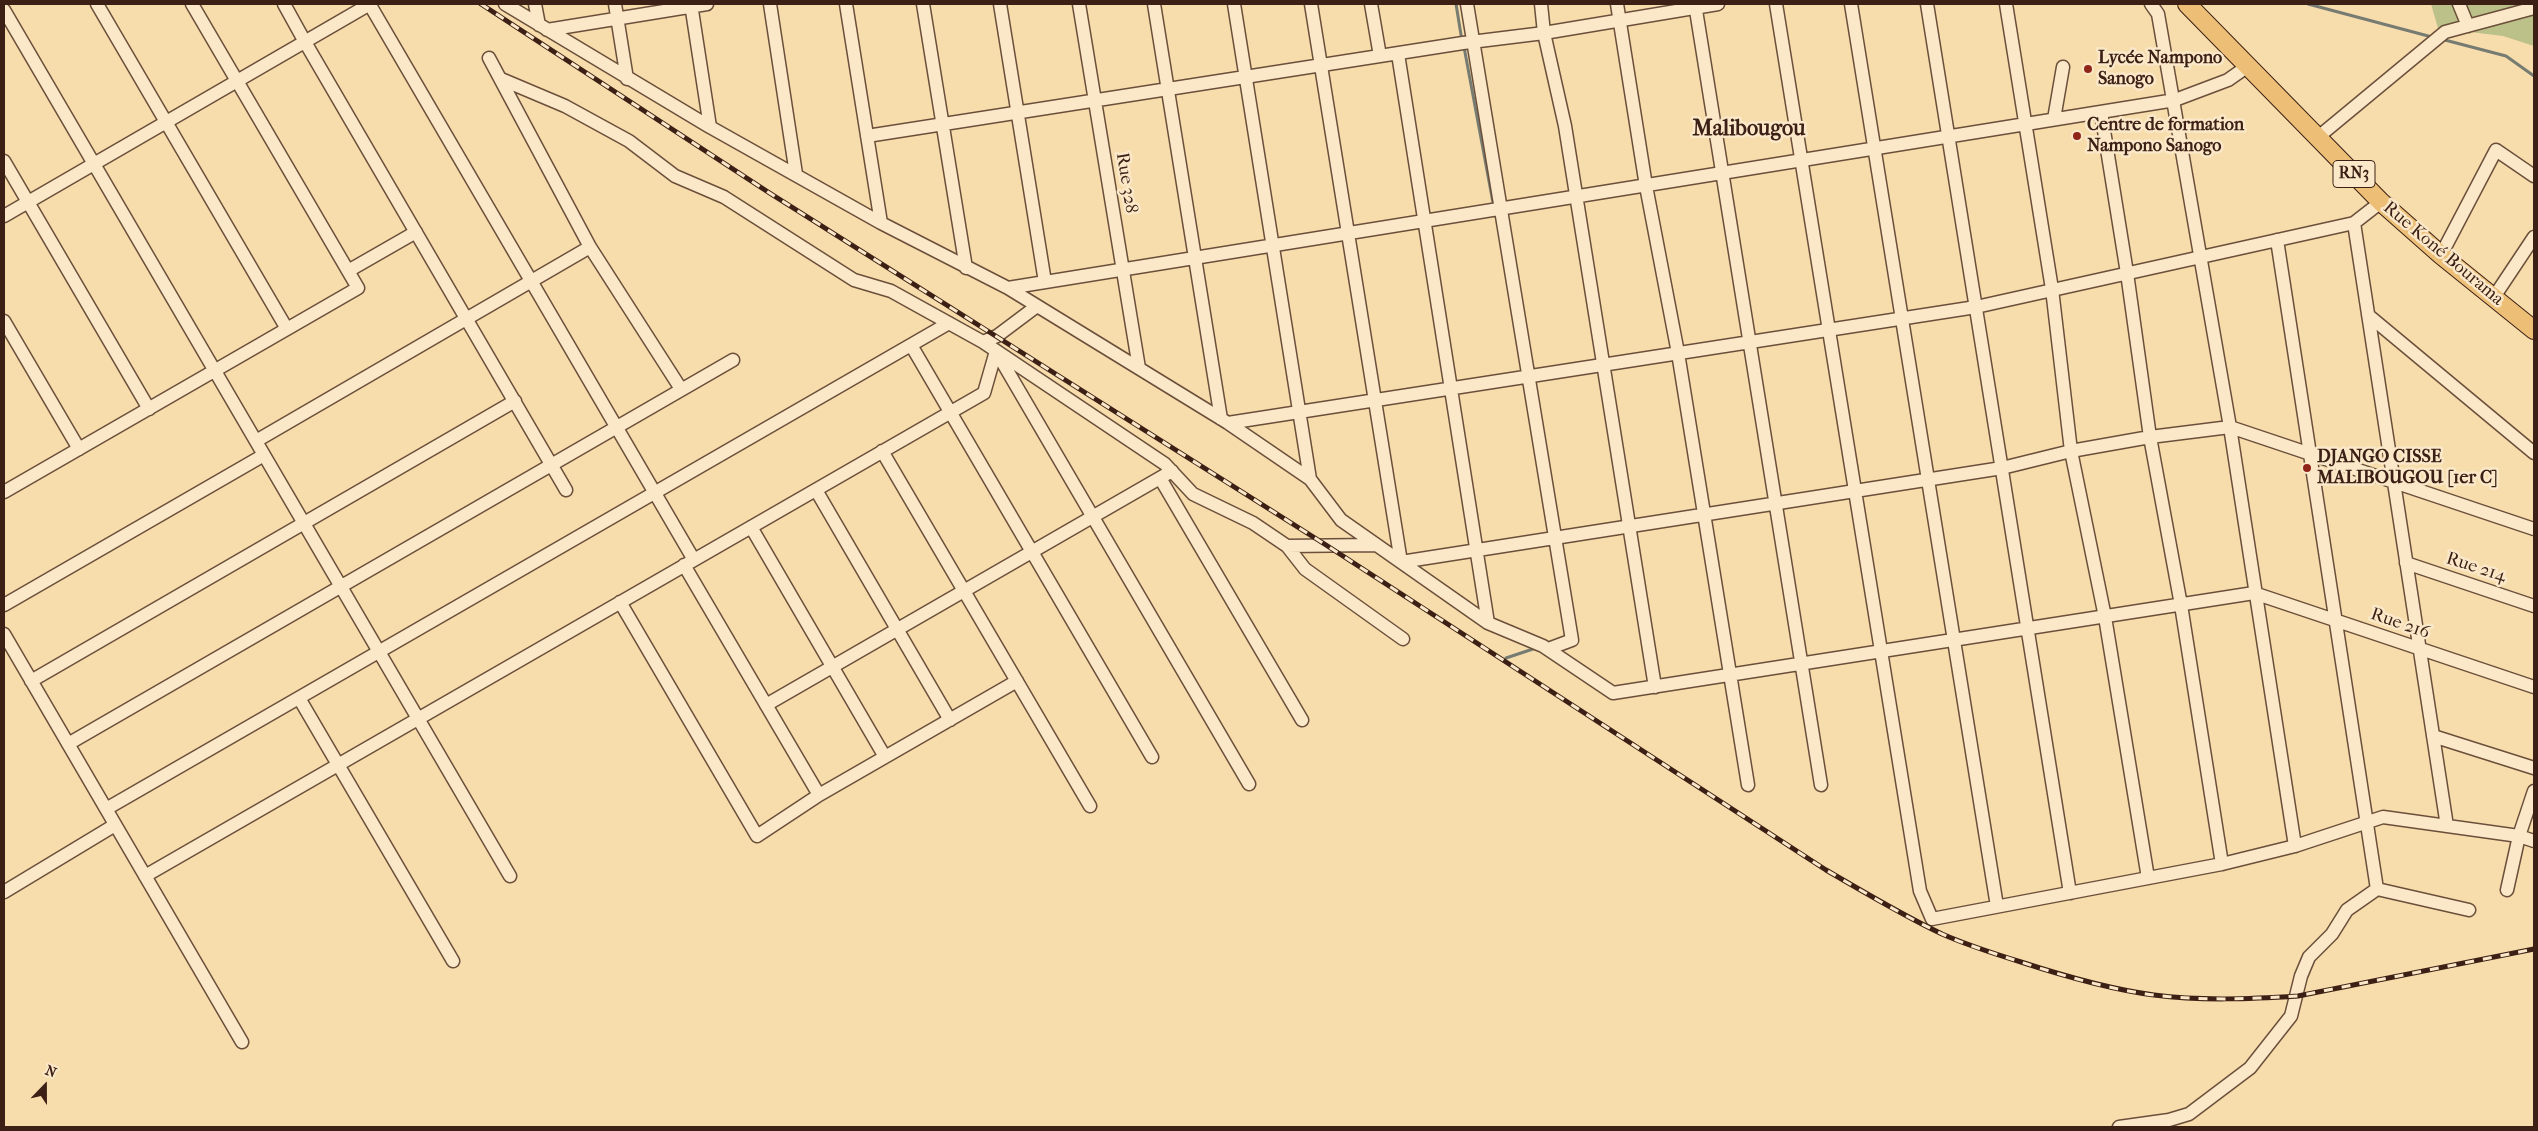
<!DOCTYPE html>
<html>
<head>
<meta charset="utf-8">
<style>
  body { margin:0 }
  #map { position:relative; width:2538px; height:1131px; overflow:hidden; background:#f7dcac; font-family:"IM FELL French Canon",serif }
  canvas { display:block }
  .frame { position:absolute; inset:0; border:5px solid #3c2015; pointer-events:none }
  .north { position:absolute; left:20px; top:1061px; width:50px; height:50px; -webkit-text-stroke:4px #fae8c9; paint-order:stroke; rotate:22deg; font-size:14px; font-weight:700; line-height:20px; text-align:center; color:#3c2015 }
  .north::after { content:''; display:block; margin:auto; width:18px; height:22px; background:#3c2015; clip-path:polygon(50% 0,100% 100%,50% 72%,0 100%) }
</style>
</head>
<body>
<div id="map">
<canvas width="2538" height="1131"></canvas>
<div class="frame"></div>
<div class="north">N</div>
</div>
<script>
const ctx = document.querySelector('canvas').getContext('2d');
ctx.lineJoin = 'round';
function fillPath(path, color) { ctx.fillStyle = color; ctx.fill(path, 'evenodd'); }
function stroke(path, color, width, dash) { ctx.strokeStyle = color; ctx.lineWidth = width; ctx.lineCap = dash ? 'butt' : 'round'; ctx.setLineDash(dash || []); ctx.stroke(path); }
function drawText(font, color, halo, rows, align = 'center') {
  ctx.font = font + ' "IM FELL French Canon",serif'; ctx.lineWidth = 5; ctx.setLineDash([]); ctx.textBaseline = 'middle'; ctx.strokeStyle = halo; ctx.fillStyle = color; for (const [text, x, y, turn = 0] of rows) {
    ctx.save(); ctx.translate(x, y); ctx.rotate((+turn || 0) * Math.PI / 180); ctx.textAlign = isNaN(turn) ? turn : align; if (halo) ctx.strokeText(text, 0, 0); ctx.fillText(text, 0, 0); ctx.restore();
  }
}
const green = new Path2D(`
  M 2431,4 L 2534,4 L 2534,46 L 2503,36 L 2438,28 Z`);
const stream = new Path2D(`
  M 1456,4 L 1462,41
  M 2308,4 L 2432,37
  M 2441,39 L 2506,56 L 2534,76
  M 1464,47 L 1494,208
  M 1506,658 L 1536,648`);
const minor = new Path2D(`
  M 97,4 L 287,329
  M 284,4 L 305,42 L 566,490
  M 505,4 L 710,127 L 881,223 L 1008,288 L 1228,423 L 1976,307 L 2354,223 L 2381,202
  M 535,4 L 539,25
  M 615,4 L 627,79
  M 691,4 L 710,127
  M 770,4 L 796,174
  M 846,4 L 881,223
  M 923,4 L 966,268
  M 1000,4 L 1045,282
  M 1079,4 L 1139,368
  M 1154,4 L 1221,419
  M 1234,4 L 1310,479
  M 1311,4 L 1401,562 L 2002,468 L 2071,451 L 2150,437 L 2230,427 L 2534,529
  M 1371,4 L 1380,56
  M 1467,4 L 1572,640 L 1548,649
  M 1541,4 L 1544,33 L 1565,126 L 1655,687
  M 1617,4 L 1646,186 L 1678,353 L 1748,785
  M 1695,4 L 1821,785
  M 1776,4 L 1920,891 L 1932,919 L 2222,864 L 2295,846 L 2383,817 L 2519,836 L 2534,841
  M 1851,4 L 1997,906
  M 1927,4 L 2070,893
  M 2006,4 L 2052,289 L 2071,451 L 2105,617 L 2148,878
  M 2151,4 L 2158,14 L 2230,427 L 2295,846
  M 2459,4 L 2468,26
  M 370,5 L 694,560
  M 4,10 L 510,876
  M 547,30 L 707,4
  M 1398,54 L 1488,623
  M 489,58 L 590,247 L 681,389
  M 501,79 L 565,106 L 629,141 L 675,176 L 724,197 L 854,280 L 891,291 L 983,342 L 1165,464 L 1193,494 L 1253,523 L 1287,546 L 1305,569 L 1403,639
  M 2101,112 L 2127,273 L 2150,437 L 2181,605 L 2222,864
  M 2054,119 L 2063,67
  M 867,136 L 1463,43 L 1544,33 L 1718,4
  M 2317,138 L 2445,32 L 2534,8
  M 4,161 L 149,409
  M 4,216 L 370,4
  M 2354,223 L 2447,826
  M 2277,240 L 2377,889
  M 2441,255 L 2496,150 L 2534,176
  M 348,271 L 416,232
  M 1008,288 L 2175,100 L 2228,80 L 2248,66
  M 2494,297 L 2534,237
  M 2368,315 L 2534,453
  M 4,321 L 79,449
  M 983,342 L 997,336 L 1037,306
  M 911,345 L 1152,757
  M 997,353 L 1249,784
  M 1228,423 L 1310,479 L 1341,520 L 1488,623 L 1543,646 L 1613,693 L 2254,593 L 2534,687
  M 256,441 L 590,247
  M 882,451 L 1090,806
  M 1160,478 L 1302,720
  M 816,490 L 950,720
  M 4,492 L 358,288 L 192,4
  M 751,527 L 885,757
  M 1287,546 L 1375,545
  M 2406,563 L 2534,606
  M 684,565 L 819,795
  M 620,602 L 757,836 L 819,795 L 1017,681
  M 4,605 L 264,455
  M 4,634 L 242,1042
  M 31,681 L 515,401
  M 299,698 L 453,961
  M 766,705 L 1172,471
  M 2433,736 L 2534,768
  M 68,744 L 733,360
  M 106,809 L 949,323
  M 145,876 L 984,393 L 996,351
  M 2507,890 L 2519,836 L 2534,791
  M 4,892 L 115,825
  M 2119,1127 L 2169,1120 L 2189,1114 L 2250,1068 L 2291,1016 L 2301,976 L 2309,957 L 2332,934 L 2347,910 L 2377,889 L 2469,910`);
const highway = new Path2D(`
  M 2187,4 L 2381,202 L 2441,255 L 2534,330`);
const rail = new Path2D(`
  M 481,4 L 768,192 L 1326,545 L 1826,870 C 1864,892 1902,915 1942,934 C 1967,945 1995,954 2021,962 C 2064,976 2108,989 2154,995 C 2201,1001 2250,999 2298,996 L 2534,949`);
const markers = [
  [2088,69,5,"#8f2418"],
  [2077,136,5,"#8f2418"],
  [2307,468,5,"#8f2418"]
];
const shields = [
  [2354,174,42]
];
const shieldNames = [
  ["RN3",2354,174]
];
const poiNames = [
  ["Lycée Nampono",2098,59],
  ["Sanogo",2098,80],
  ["Centre de formation",2087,126],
  ["Nampono Sanogo",2087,147],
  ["DJANGO CISSE",2317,458],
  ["MALIBOUGOU [1er C]",2317,479]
];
const streetNames = [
  ["Rue 328",1126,183,81],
  ["Rue Koné Bourama",2443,254,40],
  ["Rue 214",2476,568,18],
  ["Rue 216",2400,624,19]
];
const districtNames = [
  ["Malibougou",1749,130]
];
fillPath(green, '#bcc089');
stroke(stream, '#777c72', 3);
stroke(minor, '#6b4f3b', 15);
stroke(highway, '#3c2015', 20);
stroke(minor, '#fae8c9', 12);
stroke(highway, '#ecbe76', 18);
stroke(rail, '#3c2015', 5);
stroke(rail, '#fae8c9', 3, [9]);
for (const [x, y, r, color] of markers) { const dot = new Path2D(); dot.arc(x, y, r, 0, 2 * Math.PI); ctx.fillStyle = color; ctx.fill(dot); stroke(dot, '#fae8c9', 2); }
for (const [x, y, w] of shields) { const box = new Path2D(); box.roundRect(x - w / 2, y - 13.5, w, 27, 4); ctx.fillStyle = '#fae8c9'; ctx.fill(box); stroke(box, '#3c2015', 1); }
drawText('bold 16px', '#3c2015', null, shieldNames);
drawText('bold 18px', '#3c2015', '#fae8c9', poiNames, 'left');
drawText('18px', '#3c2015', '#fae8c9', streetNames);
drawText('bold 22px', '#3c2015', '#fae8c9', districtNames);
</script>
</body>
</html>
